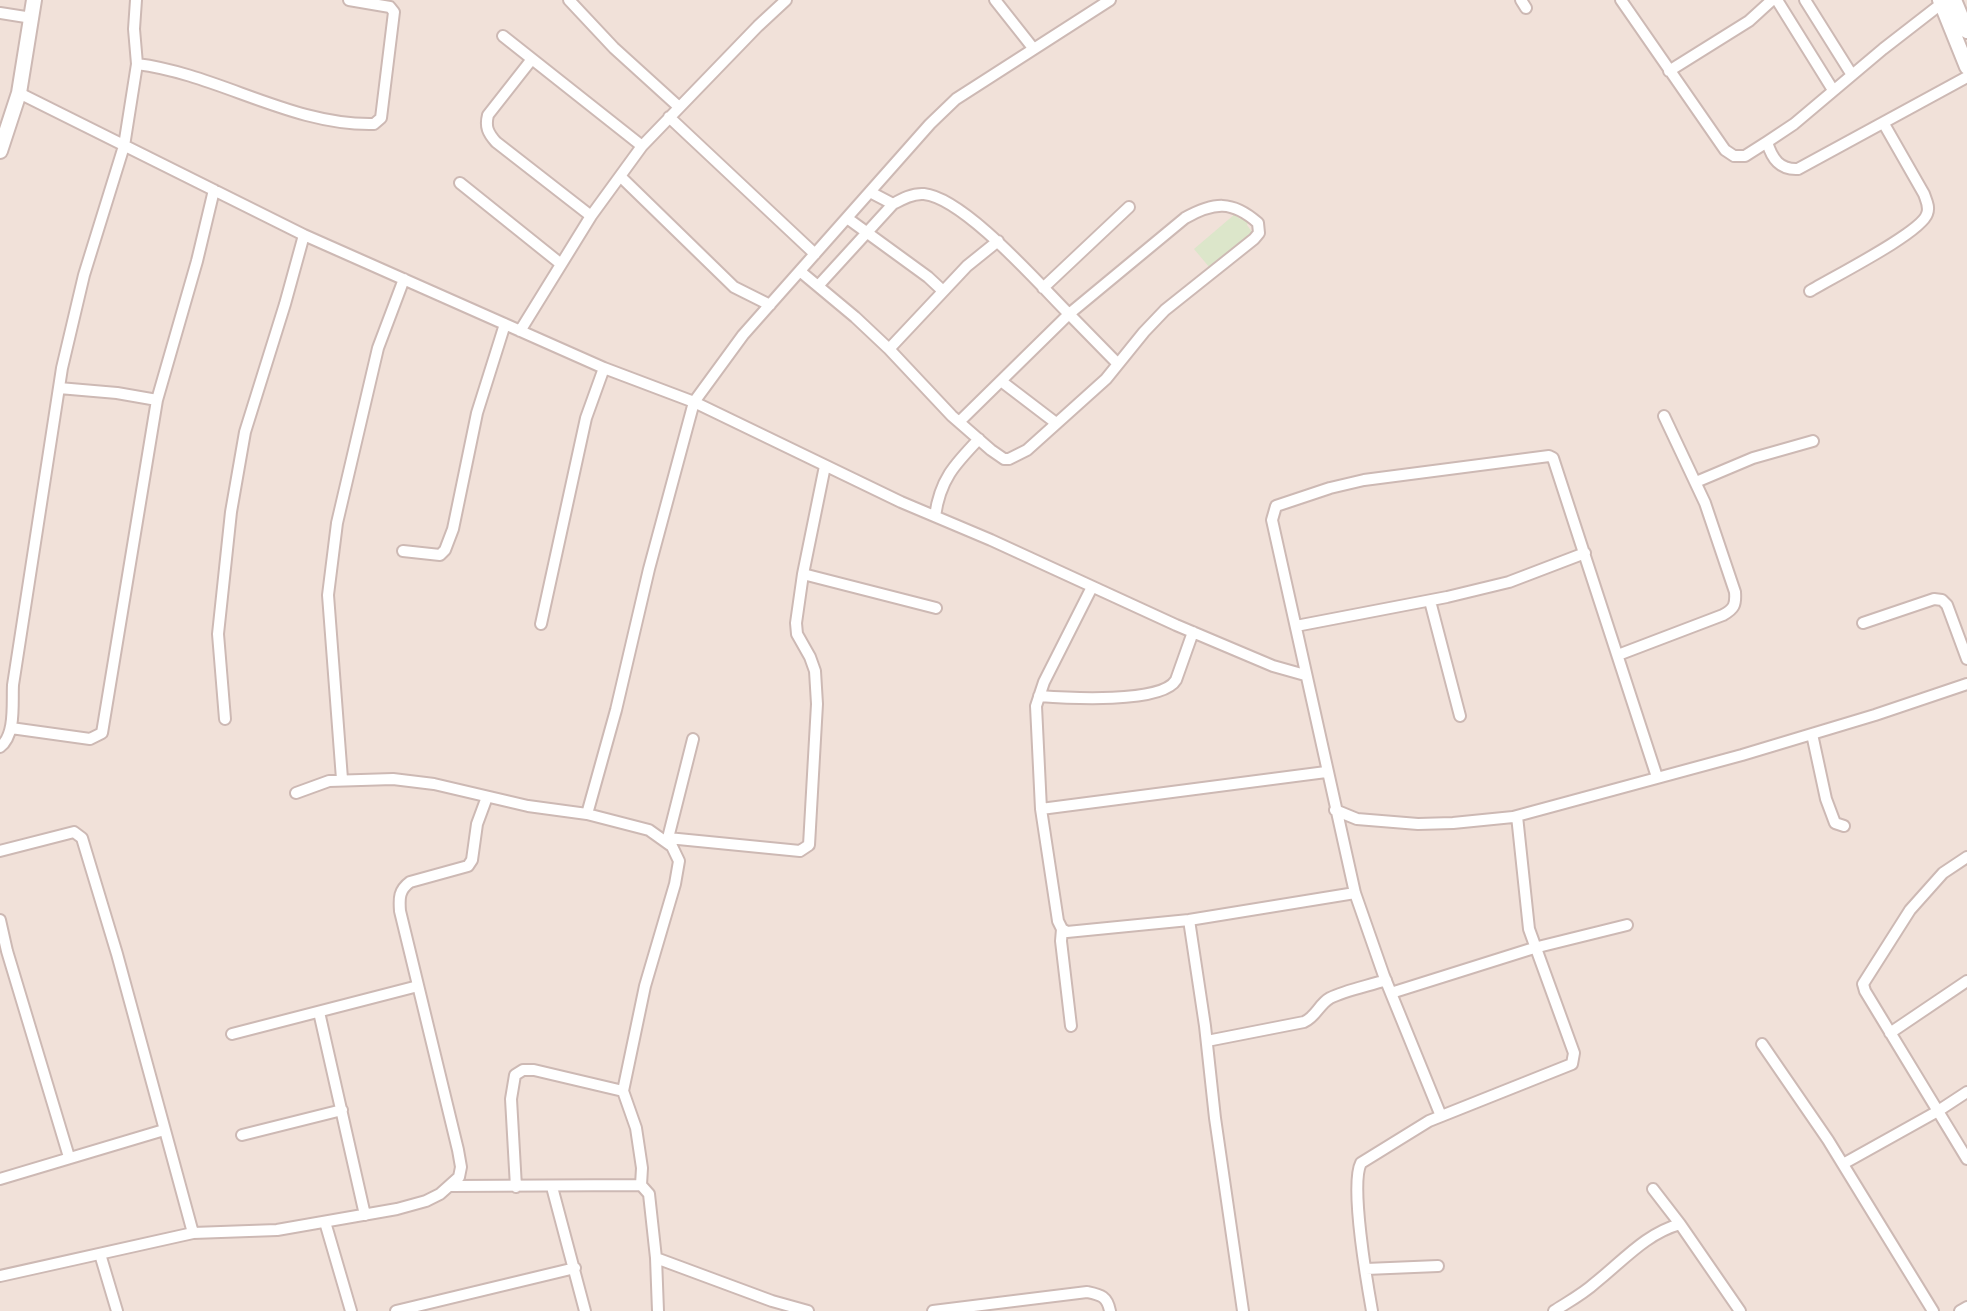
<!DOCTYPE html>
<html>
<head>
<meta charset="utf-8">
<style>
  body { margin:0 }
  canvas { display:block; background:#faf0ea }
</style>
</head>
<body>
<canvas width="1967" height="1311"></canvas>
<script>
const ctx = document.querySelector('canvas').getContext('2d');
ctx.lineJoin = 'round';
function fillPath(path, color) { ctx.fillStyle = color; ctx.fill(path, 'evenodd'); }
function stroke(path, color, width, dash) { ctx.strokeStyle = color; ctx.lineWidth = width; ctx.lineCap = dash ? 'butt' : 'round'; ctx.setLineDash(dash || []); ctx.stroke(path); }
const residential = new Path2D(`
  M 0,0 L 1967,0 L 1967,1311 L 0,1311 Z`);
const green = new Path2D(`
  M 1235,214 L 1240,219 L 1244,215 L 1249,219 L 1247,225 L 1252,232 L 1210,268 L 1194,249 Z`);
const minor = new Path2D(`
  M 569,0 L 614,48 L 679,107
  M 995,0 L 1033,48
  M 1521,0 L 1526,8
  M 1621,0 L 1725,150 L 1734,156 L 1745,156 L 1767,142 L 1794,124 L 1883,49 L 1941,4
  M 1777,0 L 1833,90
  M 1805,0 L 1852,75
  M 0,13 L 32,18
  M 503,36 L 642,146
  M 532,59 L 488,115 C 485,127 488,133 496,142 L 591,216
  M 137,64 C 218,74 292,126 374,124 L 381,118 L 394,12 L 390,7 L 349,0
  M 1669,71 L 1749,21 L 1772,0
  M 19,93 L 304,235 L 604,368 L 694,402 L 901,502 L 991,540 L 1176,625 L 1273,666 L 1305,675
  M 669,117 L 815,254
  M 1767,142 C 1772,159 1780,170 1798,169 L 1967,77
  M 621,177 L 734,287 L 770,305
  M 460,183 L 561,264
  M 847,218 L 928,277 L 943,291
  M 801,272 L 855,317 L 889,349 L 952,416 L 991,450 L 1004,459 L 1009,459 L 1027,450 L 1106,379 L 1144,332 L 1165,310 L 1254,239 L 1259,233 L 1258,223 C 1232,200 1214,202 1185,218 L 1069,314 C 1039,284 964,198 924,194 C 913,193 902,199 893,204 L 870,192
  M 818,286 L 893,204
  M 1043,288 L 1129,207
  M 1810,291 C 1831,278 1921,233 1927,214 C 1930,207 1926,200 1924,194 L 1884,124
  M 520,331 L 591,216 L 642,146 L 758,26 L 786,0
  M 889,349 L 967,266 L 998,241
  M 1001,381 L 1056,423
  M 59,388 L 117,393 L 157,400
  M 959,422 L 1069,314 L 1118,364
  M 1696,482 L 1753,458 L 1813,441
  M 935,516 C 940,480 954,465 979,439
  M 403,551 L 440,555 L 445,550 L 453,529 L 477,413 L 505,324
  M 803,574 L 936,608
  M 1430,601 L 1460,716
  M 1863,623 L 1934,599 L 1942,600 L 1947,605 L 1967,659
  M 541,624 L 586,418 L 604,368
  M 1296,626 L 1447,597 L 1509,582 L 1585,553
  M 1618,655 L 1723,615 C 1734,609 1736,605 1735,592 L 1705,503 L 1664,416
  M 1039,696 C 1066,698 1162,704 1176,680 L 1193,632
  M 225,719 L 218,634 L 231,512 L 245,432 L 285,304 L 304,235
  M 11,728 L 90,739 L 102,733 L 157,400 L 197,261 L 214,190
  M 1812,734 L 1826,799 L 1835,823 L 1844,826
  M 0,747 C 16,735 12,703 13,685 L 62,368 L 84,275 L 124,146 L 137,64 L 134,29 L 136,0
  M 342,779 L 328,595 L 337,523 L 378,348 L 404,279
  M 296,793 L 329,781 L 393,779 L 434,784 L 528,806 L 587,814 L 649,830 L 670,845
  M 1041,809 L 1326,772
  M 1335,810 L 1357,819 L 1418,824 L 1453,823 L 1513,817 L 1742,755 L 1875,715 L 1967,684
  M 587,814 L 616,710 L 649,569 L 694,402 L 743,335 L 930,124 L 956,99 L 1110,0
  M 668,838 L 800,851 L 809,845 L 817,704 L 815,671 L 810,657 L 797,634 L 796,623 L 803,574 L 825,466
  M 0,851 L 74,832 L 82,838 L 117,954 L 193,1233
  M 1967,857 L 1943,873 L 1910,910 L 1863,984 L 1865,991 L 1967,1159
  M 0,920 L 7,951 L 69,1157
  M 1189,920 L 1205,1026 L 1215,1118 L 1243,1311
  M 1062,929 L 1067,932 L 1189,920 L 1355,893
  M 1391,993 L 1534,948 L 1627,925
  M 319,1012 L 365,1215
  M 1071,1026 L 1061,941 L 1062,929 L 1058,921 L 1041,809 L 1036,706 L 1044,682 L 1092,587
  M 1890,1033 L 1967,981
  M 232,1034 L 418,986
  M 1207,1041 L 1304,1022 C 1316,1017 1319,1004 1330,998 C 1346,990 1368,986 1386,980
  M 1762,1044 L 1828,1140 L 1933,1311
  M 1441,1116 L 1384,976 L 1355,893 L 1272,520 L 1276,506 L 1330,488 L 1364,480 L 1549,456 L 1553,458 L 1657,777
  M 242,1135 L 342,1110
  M 1843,1164 L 1938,1111 L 1967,1092
  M 0,1179 L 164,1130
  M 641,1185 L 642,1168 L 636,1128 L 623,1091 L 645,986 L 675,884 L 679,861 L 668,838 L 693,739
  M 451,1186 L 641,1185 L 649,1194 L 656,1258 L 772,1301 L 808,1311
  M 516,1187 L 511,1099 L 515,1075 L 523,1070 L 534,1070 L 623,1091
  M 552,1187 L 585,1311
  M 1653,1189 L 1680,1224 L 1740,1311
  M 325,1222 L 351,1311
  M 100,1254 L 117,1311
  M 656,1258 L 658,1311
  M 1366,1269 L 1438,1266
  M 0,1276 L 193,1233 L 277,1230 L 397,1209 L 426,1201 L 440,1194 L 459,1177 L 461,1167 L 458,1150 L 400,911 C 399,898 399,890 410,882 L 468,866 L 472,860 L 477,824 L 487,797
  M 396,1311 L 575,1268
  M 933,1311 L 1087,1292 C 1101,1295 1107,1296 1110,1311
  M 1372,1311 C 1367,1283 1350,1184 1361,1163 L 1429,1121 L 1572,1064 L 1574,1053 L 1529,929 L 1517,816
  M 1554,1311 C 1568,1302 1583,1294 1595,1283 C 1623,1261 1645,1234 1680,1224
  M 1960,1311 L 1967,1307`);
const tertiary = new Path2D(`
  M 1940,0 L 1967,67
  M 1954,0 L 1967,31
  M 0,151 L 19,93 L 34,0`);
fillPath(residential, '#f1e1d9');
fillPath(green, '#dce6ca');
stroke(minor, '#cdb9b4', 14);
stroke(tertiary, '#cdb9b4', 18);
stroke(minor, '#fff', 10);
stroke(tertiary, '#fff', 14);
</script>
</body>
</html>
